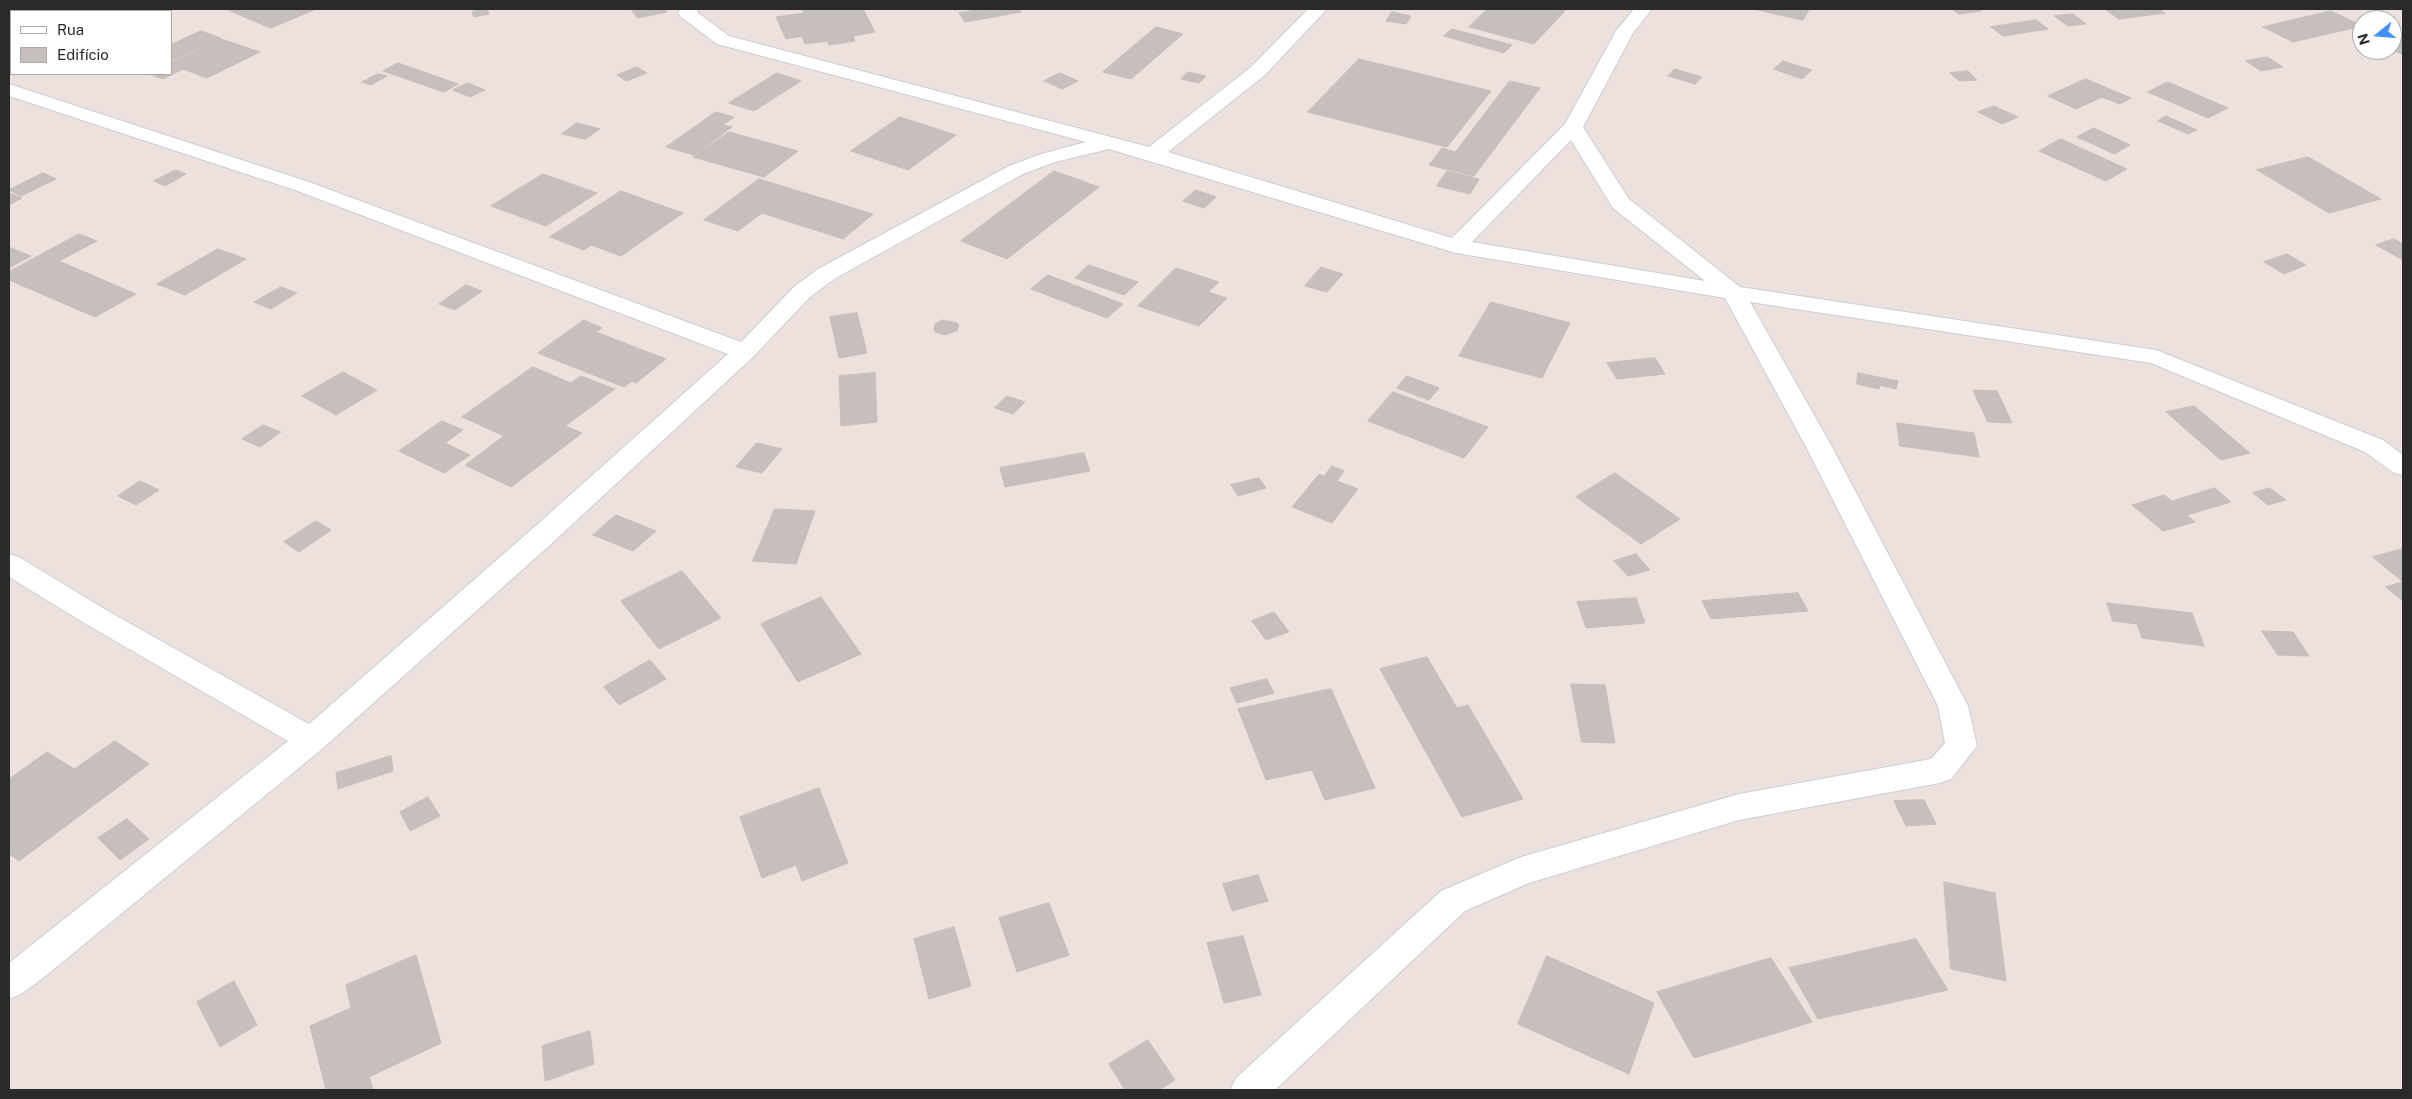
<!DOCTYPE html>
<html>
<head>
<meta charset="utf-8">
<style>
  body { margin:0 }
  #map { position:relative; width:2412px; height:1099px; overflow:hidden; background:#ece1dc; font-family:"Public Sans",sans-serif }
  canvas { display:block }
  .frame { position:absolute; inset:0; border:10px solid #2a2a2a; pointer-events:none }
  .legend { position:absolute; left:10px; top:10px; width:162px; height:65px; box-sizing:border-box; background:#fff; border:1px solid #aaa; margin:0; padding:6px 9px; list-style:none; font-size:15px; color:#2a2a2a }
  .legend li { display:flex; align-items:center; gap:10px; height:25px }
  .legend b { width:25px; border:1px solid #aaa }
  .north { position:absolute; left:2352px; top:10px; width:50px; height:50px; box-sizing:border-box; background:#fff; border:1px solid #aaa; border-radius:50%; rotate:253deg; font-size:14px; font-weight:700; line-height:20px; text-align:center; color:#2a2a2a }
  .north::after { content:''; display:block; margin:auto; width:18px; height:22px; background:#4192f4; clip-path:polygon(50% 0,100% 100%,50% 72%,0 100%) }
</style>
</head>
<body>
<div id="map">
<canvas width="2412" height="1099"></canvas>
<div class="frame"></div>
<ul class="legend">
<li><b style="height:6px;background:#fff"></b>Rua</li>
<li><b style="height:14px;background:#c7bfbc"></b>Edifício</li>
</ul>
<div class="north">N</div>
</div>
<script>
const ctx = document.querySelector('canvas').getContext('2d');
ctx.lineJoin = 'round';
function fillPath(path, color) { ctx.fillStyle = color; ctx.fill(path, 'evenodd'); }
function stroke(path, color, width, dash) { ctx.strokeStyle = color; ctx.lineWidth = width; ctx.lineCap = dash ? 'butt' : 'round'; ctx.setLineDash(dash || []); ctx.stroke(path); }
const building = new Path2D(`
  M 9,9 L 46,9 L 41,11 L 11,11 L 11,18 L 9,17 Z
  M 226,9 L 316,9 L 271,28 Z
  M 487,9 L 489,14 L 474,17 L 472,12 Z
  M 631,9 L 665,9 L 667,12 L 638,18 Z
  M 802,9 L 863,9 L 875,32 L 853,36 L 855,41 L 829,45 L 827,41 L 805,44 L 802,36 L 786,39 L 776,17 L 804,13 Z
  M 983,9 L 1018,9 L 1021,12 L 965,22 L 959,13 Z
  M 1487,9 L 1556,9 L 1565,11 L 1534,44 L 1469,27 Z
  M 1754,9 L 1801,9 L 1809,10 L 1803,20 Z
  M 1952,9 L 1978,9 L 1981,11 L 1959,14 Z
  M 2114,9 L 2158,9 L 2165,13 L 2119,19 L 2106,10 Z
  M 2331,11 L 2362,26 L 2293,42 L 2263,27 Z
  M 1392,12 L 1411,16 L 1406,24 L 1386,21 Z
  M 2073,14 L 2086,24 L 2068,26 L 2054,16 Z
  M 2036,20 L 2048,29 L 2003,36 L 1991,27 Z
  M 1156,27 L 1183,34 L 1131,79 L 1103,72 Z
  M 1452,29 L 1512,45 L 1504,53 L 1444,36 Z
  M 201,31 L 221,38 L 171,61 L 171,45 Z
  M 2392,32 L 2403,38 L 2403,55 L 2392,49 Z
  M 221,39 L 260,52 L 207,78 L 183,69 L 163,79 L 150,74 L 171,74 L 171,63 Z
  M 2267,57 L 2283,67 L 2261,71 L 2246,61 Z
  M 1359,59 L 1491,91 L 1447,147 L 1308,112 Z
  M 1783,61 L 1812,70 L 1802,79 L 1774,69 Z
  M 398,63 L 458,84 L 444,92 L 383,71 Z
  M 637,67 L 647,73 L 626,81 L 617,75 Z
  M 1675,69 L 1702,77 L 1695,84 L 1668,76 Z
  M 1968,71 L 1977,80 L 1959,81 L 1950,73 Z
  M 1188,72 L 1206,76 L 1199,83 L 1181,79 Z
  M 777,73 L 801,81 L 754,111 L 729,103 Z
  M 1060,73 L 1078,81 L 1062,89 L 1044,81 Z
  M 378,74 L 387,76 L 371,85 L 362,82 Z
  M 2086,79 L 2114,91 L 2131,98 L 2120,104 L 2102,97 L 2076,109 L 2048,96 Z
  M 1510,81 L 1540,88 L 1474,176 L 1429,165 L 1442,148 L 1455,152 Z
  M 2168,82 L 2228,108 L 2208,118 L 2148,92 Z
  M 468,83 L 485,90 L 470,97 L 453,90 Z
  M 1994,106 L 2018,117 L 2002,124 L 1978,112 Z
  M 716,112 L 734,117 L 723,125 L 732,127 L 694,155 L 666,147 Z
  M 2166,116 L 2197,130 L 2188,134 L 2158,121 Z
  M 900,117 L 956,135 L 908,170 L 851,151 Z
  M 577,123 L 600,129 L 585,139 L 562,134 Z
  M 2094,128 L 2130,145 L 2114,154 L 2077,137 Z
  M 729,132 L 798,151 L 764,177 L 693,157 Z
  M 2061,139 L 2127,169 L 2106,181 L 2039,151 Z
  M 2308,157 L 2381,199 L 2329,213 L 2257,170 Z
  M 176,170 L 186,174 L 165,186 L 154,181 Z
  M 1054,171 L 1099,187 L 1007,259 L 961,241 Z
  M 1447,171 L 1479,179 L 1470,194 L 1437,186 Z
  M 43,173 L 56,179 L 21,196 L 9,190 Z
  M 543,174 L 597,193 L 546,226 L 491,206 Z
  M 759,179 L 873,214 L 843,239 L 762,213 L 738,231 L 704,220 Z
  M 1196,190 L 1216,197 L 1204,208 L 1183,201 Z
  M 621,191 L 683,213 L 621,256 L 591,245 L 584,250 L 550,237 Z
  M 9,193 L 22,198 L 9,205 Z
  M 79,234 L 97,241 L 59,261 L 136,294 L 95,317 L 9,280 L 9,272 Z
  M 2394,239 L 2403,244 L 2403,260 L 2376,245 Z
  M 9,247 L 31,256 L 9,268 Z
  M 218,249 L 246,259 L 185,295 L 157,284 Z
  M 2287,254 L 2306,265 L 2284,274 L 2264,262 Z
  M 1089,265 L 1138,282 L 1124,295 L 1075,278 Z
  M 1321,267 L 1343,274 L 1327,292 L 1305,286 Z
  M 1176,268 L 1219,282 L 1208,292 L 1227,298 L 1199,326 L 1138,306 Z
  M 1048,275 L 1123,304 L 1107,318 L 1031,289 Z
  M 466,285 L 482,291 L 455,310 L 439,304 Z
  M 281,287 L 297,293 L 271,309 L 254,302 Z
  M 1491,302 L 1570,323 L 1542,378 L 1459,356 Z
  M 857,313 L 867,353 L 839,358 L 830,317 Z
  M 584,320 L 602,328 L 596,332 L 666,359 L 636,383 L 632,381 L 624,387 L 538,353 Z
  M 943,320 L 957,323 L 959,325 L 957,331 L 944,335 L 936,332 L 934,330 L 935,324 Z
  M 1655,358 L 1665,374 L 1617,379 L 1607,363 Z
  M 533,367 L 571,383 L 581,376 L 615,389 L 565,426 L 582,433 L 511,487 L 465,465 L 504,436 L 462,417 Z
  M 343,372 L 377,390 L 336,415 L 302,396 Z
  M 875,373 L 877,422 L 841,426 L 839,376 Z
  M 1858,373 L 1898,381 L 1896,389 L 1880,385 L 1879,389 L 1857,384 Z
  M 1407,376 L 1439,388 L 1429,400 L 1397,388 Z
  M 1973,390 L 1997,391 L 2012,423 L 1988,422 Z
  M 1393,392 L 1488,427 L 1464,458 L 1368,421 Z
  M 1007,396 L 1025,402 L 1013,414 L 995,408 Z
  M 2194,406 L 2250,453 L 2221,460 L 2166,412 Z
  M 442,421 L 463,430 L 445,443 L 470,455 L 444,473 L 399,451 Z
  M 1897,423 L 1974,433 L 1979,457 L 1900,446 Z
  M 263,425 L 281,432 L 260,447 L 242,439 Z
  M 757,443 L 782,449 L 762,473 L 736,467 Z
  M 1084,453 L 1090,471 L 1005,487 L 1000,468 Z
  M 1332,466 L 1344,471 L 1337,481 L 1358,489 L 1332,523 L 1292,507 L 1319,474 L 1324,476 Z
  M 1615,473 L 1680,519 L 1641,544 L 1576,497 Z
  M 1259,478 L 1266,488 L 1238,496 L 1231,485 Z
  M 140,481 L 159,490 L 136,505 L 118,496 Z
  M 2215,488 L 2231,502 L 2187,515 L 2195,522 L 2163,531 L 2132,505 L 2164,495 L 2172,501 Z
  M 2270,488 L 2286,500 L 2268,505 L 2253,493 Z
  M 775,509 L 815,511 L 796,564 L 753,561 Z
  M 616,515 L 656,531 L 633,551 L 593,535 Z
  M 316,521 L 331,530 L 299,552 L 284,542 Z
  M 2402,549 L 2403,550 L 2403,582 L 2373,557 Z
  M 1636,554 L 1650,570 L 1628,576 L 1614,561 Z
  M 682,571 L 721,618 L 659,649 L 621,601 Z
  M 2403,582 L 2403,601 L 2386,587 Z
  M 1798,593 L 1808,611 L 1711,619 L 1702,601 Z
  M 821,597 L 861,654 L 798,682 L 761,624 Z
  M 1636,598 L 1645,623 L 1586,628 L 1577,602 Z
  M 2107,603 L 2192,613 L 2204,646 L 2142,638 L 2137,624 L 2113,621 Z
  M 1274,612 L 1289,632 L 1266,640 L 1252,621 Z
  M 2262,631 L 2293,632 L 2309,656 L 2278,655 Z
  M 1427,657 L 1457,708 L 1468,705 L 1523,799 L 1462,817 L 1380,669 Z
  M 650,660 L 666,679 L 619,705 L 604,687 Z
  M 1267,679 L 1274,693 L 1237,703 L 1230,688 Z
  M 1571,684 L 1605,685 L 1615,743 L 1582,742 Z
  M 1331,689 L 1375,788 L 1325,800 L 1312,770 L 1266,780 L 1238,709 Z
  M 115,741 L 149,764 L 19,861 L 9,854 L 9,779 L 47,752 L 74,769 Z
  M 391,756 L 393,771 L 338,789 L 336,773 Z
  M 819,788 L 848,863 L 802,881 L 796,865 L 762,878 L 740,817 Z
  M 428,797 L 440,816 L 410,831 L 400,812 Z
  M 1924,800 L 1936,824 L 1906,826 L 1894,801 Z
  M 127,819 L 149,839 L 120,860 L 98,838 Z
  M 1258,875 L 1268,901 L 1232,911 L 1223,884 Z
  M 1944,882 L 1995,893 L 2006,981 L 1951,969 Z
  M 1049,903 L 1069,955 L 1017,972 L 999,918 Z
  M 954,927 L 971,986 L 929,999 L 914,939 Z
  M 1243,936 L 1261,995 L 1224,1003 L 1207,943 Z
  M 1916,939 L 1948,990 L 1818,1019 L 1789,968 Z
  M 416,955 L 441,1043 L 369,1077 L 373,1090 L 326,1090 L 310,1026 L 351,1008 L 346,985 Z
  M 1547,956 L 1654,1003 L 1629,1074 L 1518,1024 Z
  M 1771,958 L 1812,1022 L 1694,1058 L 1657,992 Z
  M 234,981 L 257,1025 L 220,1047 L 197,1002 Z
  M 590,1031 L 594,1064 L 545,1081 L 542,1046 Z
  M 1148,1040 L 1175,1080 L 1159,1090 L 1125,1090 L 1109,1064 Z`);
const minor = new Path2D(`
  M 76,9 L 98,9 L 96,11 L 74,11 Z
  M 681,9 L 699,9 L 697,12 L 729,36 L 1149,147 L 1251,67 L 1308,9 L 1327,9 L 1265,75 L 1168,152 L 1452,238 L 1565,124 L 1616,31 L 1634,9 L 1652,9 L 1633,33 L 1583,127 L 1629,199 L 1740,287 L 2156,350 L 2383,440 L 2403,455 L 2403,475 L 2394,473 L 2365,452 L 2151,363 L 1750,302 L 1831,445 L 1968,706 L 1977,746 L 1951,779 L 1940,783 L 1739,820 L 1529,883 L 1465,911 L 1275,1090 L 1230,1090 L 1236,1078 L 1441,891 L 1521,857 L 1739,794 L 1931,759 L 1945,743 L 1938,706 L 1805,445 L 1725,298 L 1456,253 L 1109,149 L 1055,162 L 1023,174 L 834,279 L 810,297 L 753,357 L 551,544 L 322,749 L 43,978 L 21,994 L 9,999 L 9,963 L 288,741 L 86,624 L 9,577 L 9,554 L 19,557 L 106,610 L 309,724 L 531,530 L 728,354 L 295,190 L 9,96 L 9,84 L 309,182 L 741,342 L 794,287 L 818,269 L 1009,166 L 1041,154 L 1086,142 L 717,44 L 681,17 L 678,13 ZM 1571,140 L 1613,208 L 1705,281 L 1472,242 Z
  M 11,37 L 11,49 L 9,50 L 9,38 Z`);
fillPath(building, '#c7bfbc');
stroke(building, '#c7bcb6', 1);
stroke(minor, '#c8ced7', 2);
fillPath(minor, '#fff');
</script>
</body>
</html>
